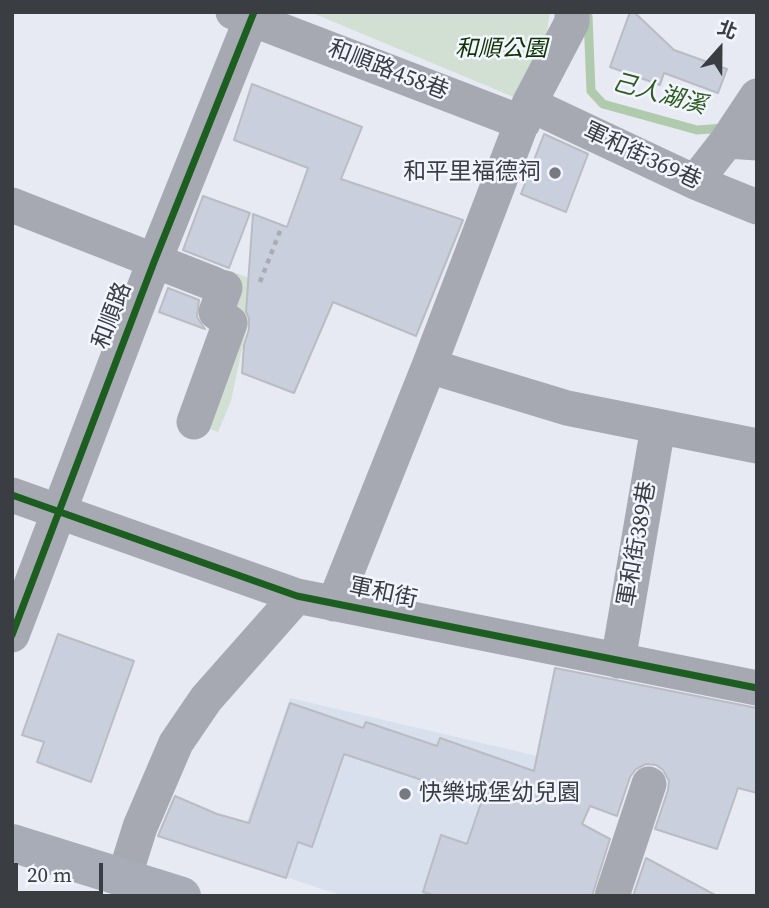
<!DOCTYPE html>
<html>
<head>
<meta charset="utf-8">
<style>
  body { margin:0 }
  #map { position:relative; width:769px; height:908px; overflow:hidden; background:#e7eaf2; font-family:"Source Serif 4","Noto Sans TC",serif }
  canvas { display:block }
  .frame { position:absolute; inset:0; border:14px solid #3a3d42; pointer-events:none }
  .north { position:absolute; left:685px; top:14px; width:70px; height:70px; -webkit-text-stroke:5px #f2f5fe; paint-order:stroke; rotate:21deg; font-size:19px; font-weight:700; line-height:28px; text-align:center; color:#3a3d42 }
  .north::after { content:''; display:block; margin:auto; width:24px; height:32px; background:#3a3d42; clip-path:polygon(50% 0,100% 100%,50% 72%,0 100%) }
  .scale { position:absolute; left:14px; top:863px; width:89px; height:32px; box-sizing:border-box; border:4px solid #3a3d42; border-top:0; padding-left:9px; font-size:21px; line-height:24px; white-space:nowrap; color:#3a3d42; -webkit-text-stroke:5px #f2f5fe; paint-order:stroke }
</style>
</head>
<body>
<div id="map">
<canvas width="769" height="908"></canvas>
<div class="frame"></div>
<div class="north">北</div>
<div class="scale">20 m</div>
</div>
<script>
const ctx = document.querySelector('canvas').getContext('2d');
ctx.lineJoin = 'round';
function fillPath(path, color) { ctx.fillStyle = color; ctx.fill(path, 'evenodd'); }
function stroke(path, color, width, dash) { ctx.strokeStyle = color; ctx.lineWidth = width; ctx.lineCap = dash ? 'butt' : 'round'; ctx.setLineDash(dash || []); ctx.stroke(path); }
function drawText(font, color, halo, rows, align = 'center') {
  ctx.font = font + ' "Source Serif 4","Noto Sans TC",serif'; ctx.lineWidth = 5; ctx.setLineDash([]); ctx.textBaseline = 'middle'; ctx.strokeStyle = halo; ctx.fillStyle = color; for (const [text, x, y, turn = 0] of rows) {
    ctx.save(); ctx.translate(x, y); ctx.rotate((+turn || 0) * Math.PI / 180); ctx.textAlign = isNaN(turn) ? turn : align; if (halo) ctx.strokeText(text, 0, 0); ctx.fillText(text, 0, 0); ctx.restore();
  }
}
const built = new Path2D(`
  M 290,698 L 567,763 L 507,896 L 343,896 L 265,870 L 246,824 Z`);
const green = new Path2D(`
  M 310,12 L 550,12 L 545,44 L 523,101 Z
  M 231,271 L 265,284 L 245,335 L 231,401 L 218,432 L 187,420 L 217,333 L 209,330 Z`);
const stream = new Path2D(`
  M 588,16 L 591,91 L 603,104 L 697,130 L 724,128`);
const building = new Path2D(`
  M 630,12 L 634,12 L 674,50 L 727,69 L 718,93 L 664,73 L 660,85 L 610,67 Z
  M 252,84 L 362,127 L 341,179 L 463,220 L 416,336 L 333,302 L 294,393 L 242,373 L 244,345 L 249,329 L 249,318 L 246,312 L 253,214 L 287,227 L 308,168 L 234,140 Z
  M 544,134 L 588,154 L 566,212 L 521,194 Z
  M 203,196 L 250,213 L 229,268 L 183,250 Z
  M 168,288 L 199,300 L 197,317 L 205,329 L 159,312 Z
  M 58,634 L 134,661 L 91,782 L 37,762 L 44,742 L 22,735 Z
  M 555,668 L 757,708 L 757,793 L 738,788 L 717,849 L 655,829 L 668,790 L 669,781 L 663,770 L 656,765 L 646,764 L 636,769 L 630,777 L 617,816 L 590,806 L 582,824 L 610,839 L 592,896 L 436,896 L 423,892 L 441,835 L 467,844 L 482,800 L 449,789 L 426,802 L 422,780 L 344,754 L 312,847 L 298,842 L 286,878 L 158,836 L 175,796 L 217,814 L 249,823 L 290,703 L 363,728 L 366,722 L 437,746 L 440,738 L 534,771 Z
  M 646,858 L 717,896 L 633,896 Z`);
const path = new Path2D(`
  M 260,282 L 282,226`);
const minor = new Path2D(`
  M 233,12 L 523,123
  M 529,104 L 695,182 L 757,207
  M 727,141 L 757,96
  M 695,182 L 727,141 L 757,143
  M 12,205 L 214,284
  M 429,366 L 567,408 L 757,446
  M 194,422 L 230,323 L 216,312 L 225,288 L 218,286
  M 12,495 L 297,596 L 757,688
  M 334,604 L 429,366 L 529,104 L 572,22 L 572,12
  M 12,635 L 154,262 L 254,12
  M 618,661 L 658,427
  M 124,878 L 140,827 L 176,743 L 206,699 L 297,596
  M 612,896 L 649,784`);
const major = new Path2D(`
  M 12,843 L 182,896`);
const cycleway = new Path2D(`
  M 12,495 L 297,596 L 757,688
  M 12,635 L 154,262 L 254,12`);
const markers = [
  [555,173,7,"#777a80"],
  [405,794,7,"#777a80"]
];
const parkNames = [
  ["和順公園",501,50]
];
const streetNames = [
  ["和順路458巷",388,71,21],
  ["軍和街369巷",642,157,25],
  ["和順路",113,316,-69],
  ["軍和街389巷",638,544,-80],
  ["軍和街",383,594,12]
];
const poiNames = [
  ["和平里福德祠",541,173],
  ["快樂城堡幼兒園",419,794,"left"]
];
const waterNames = [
  ["己人湖溪",659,95,15]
];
fillPath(built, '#d8dfed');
fillPath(green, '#d2e0d4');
stroke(stream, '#b0caad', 9);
fillPath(building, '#c9cfdd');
stroke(building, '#b9bcc2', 2);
stroke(path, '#a9acb2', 4.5, [5, 5]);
stroke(minor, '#a6a9b1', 35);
stroke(major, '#a8acb6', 38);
stroke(cycleway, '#1b5e20', 7);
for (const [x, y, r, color] of markers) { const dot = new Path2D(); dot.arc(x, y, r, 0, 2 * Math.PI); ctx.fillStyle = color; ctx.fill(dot); stroke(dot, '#f2f5fe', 2.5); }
drawText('italic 23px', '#0f3303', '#f2f5fe', parkNames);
drawText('23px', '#3a3d42', '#f2f5fe', streetNames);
drawText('23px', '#3a3d42', '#f2f5fe', poiNames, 'right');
drawText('italic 24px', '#2c5b1e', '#f2f5fe', waterNames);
</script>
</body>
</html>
